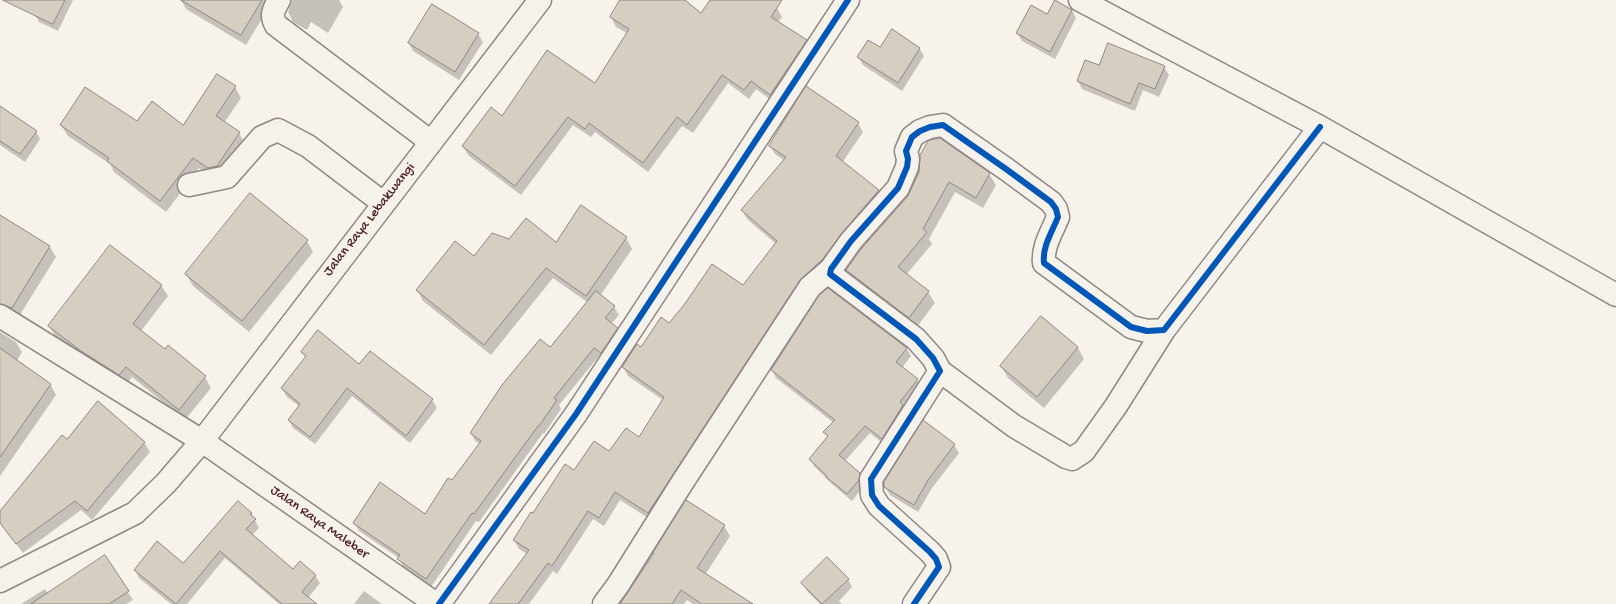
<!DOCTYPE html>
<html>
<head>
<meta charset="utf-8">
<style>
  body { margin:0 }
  canvas { display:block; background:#f7f3ea }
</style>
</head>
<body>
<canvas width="1616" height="604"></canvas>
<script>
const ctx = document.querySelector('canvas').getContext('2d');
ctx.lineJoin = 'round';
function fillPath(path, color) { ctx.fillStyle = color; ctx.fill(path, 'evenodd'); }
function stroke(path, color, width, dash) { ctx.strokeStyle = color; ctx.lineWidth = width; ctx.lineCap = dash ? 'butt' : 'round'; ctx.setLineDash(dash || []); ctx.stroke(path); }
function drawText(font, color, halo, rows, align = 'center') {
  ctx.font = font + ' "Gochi Hand",sans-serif'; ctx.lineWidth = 3.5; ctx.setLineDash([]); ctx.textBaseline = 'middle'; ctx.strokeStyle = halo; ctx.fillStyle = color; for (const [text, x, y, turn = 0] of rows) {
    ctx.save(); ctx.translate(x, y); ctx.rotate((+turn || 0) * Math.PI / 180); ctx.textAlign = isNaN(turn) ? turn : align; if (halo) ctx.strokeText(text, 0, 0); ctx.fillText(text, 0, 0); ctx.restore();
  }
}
const shadow = new Path2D(`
  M 41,0 L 73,0 L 58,31 L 39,22 L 35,14 Z
  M 181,0 L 278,0 L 269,7 L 246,45 L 186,9 Z
  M 292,0 L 339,0 L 343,7 L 328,33 L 311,22 L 307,30 L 293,22 L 288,12 Z
  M 621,0 L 683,0 L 701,15 L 712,0 L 775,0 L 777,8 L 782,17 L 778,23 L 806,41 L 811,50 L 776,104 L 756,89 L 749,99 L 728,83 L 693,133 L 682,126 L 648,172 L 595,132 L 591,137 L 573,125 L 521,195 L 469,156 L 463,147 L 503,117 L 595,85 L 627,33 L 616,27 L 611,17 Z
  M 1072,10 L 1076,18 L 1055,59 L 1022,41 L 1017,33 L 1048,15 Z
  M 478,34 L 483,42 L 459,80 L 413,51 L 409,43 Z
  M 919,48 L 924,56 L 902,91 L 863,65 L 858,57 L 881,49 Z
  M 1086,61 L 1099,67 L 1164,67 L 1169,75 L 1159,97 L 1143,90 L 1135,111 L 1082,89 L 1078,81 Z
  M 235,87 L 241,98 L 224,123 L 239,133 L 245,144 L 215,179 L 199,168 L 166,212 L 114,172 L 110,164 L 68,136 L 61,125 L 137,122 L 184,126 Z
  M 807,88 L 858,123 L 863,132 L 842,163 L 878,191 L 883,200 L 653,521 L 620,500 L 604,526 L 593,519 L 557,574 L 553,571 L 529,604 L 490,604 L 527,554 L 519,549 L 514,540 L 533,514 L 574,471 L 639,438 L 663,400 L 628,376 L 623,367 L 641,348 L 669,324 L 743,287 L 776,244 L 747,219 L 742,210 L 785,161 L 775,154 L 770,146 Z
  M 0,111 L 36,131 L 40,139 L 25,162 L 0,145 Z
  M 940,139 L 989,174 L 996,185 L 983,208 L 955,192 L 929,239 L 932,244 L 906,275 L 928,292 L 935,303 L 916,328 L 853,281 L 847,270 L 908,197 Z
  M 0,216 L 50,247 L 56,257 L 18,318 L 0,316 Z
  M 626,238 L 632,249 L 600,296 L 614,307 L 619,315 L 611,324 L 617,328 L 622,337 L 606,361 L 599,356 L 559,405 L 561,409 L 544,434 L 543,433 L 479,522 L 476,521 L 431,587 L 403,567 L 399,558 L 359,531 L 354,523 L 425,515 L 480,444 L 475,441 L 471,433 L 550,348 L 587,302 L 553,278 L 491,355 L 423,301 L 417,290 L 474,257 L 509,240 L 556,243 Z
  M 307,241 L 313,252 L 249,332 L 193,286 L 186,274 Z
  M 161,285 L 168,296 L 141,331 L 165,350 L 205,377 L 211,388 L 185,420 L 132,377 L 126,385 L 88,362 L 56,337 L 49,326 Z
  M 828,289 L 907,349 L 911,356 L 902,368 L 917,380 L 921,387 L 886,446 L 870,433 L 845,461 L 859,474 L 864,482 L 862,488 L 852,501 L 832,484 L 814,466 L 810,459 L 828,438 L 825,432 L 834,423 L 776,378 L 772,370 Z
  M 1041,317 L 1078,348 L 1084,359 L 1044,408 L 1008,378 L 1001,366 Z
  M 0,332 L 16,342 L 22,352 L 17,361 L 50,384 L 56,395 L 0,476 Z
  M 302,352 L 360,365 L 432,400 L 437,408 L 410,443 L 352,396 L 315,444 L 293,428 L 289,420 L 299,406 L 287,397 L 282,389 L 306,358 Z
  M 67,440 L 144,442 L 150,452 L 92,520 L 81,510 L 23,553 L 0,523 L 0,512 Z
  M 954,445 L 959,453 L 932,488 L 918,512 L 890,495 L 885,487 Z
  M 251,513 L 259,528 L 252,535 L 294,570 L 315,575 L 320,583 L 308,598 L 316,604 L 279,604 L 225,558 L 187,604 L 171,604 L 139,578 L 135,570 L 183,564 Z
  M 724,526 L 730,536 L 705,575 L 751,604 L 693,604 L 687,600 L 684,604 L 620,604 Z
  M 104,556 L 133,600 L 126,604 L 21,604 L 45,589 L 48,594 Z
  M 848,579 L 852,587 L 839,601 L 842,604 L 820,604 L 807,591 L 802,583 Z
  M 364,591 L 382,604 L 354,604 Z`);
const building = new Path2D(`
  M 3,0 L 65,0 L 53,24 Z
  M 181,0 L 262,0 L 241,35 Z
  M 620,0 L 685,0 L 701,13 L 710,0 L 782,0 L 771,17 L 807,40 L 770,95 L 751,81 L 744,90 L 722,75 L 687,125 L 677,117 L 643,163 L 589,123 L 585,129 L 568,117 L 515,186 L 462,146 L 491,107 L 502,116 L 547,50 L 595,83 L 629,29 L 610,17 Z
  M 1055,0 L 1072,10 L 1050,52 L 1016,33 L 1031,5 L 1047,14 Z
  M 432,4 L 479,33 L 455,72 L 408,43 Z
  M 892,29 L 920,48 L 898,83 L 857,57 L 868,40 L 880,47 Z
  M 1108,43 L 1165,66 L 1155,89 L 1139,83 L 1130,104 L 1077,81 L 1085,60 L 1099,65 Z
  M 217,74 L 236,86 L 216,116 L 240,132 L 217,166 L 208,168 L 193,158 L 160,201 L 107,161 L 109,158 L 60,125 L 85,87 L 137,121 L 152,101 L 183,125 Z
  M 806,86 L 859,122 L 836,156 L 879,190 L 842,233 L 822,260 L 800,280 L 648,513 L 615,492 L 599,518 L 588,511 L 552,566 L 548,563 L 518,604 L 489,604 L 529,550 L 513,540 L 531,512 L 533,513 L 565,464 L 574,470 L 594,441 L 609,451 L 626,428 L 639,437 L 664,397 L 622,367 L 637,344 L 641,347 L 661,317 L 669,323 L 684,305 L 712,264 L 743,285 L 777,241 L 741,210 L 786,157 L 769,146 Z
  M 0,106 L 37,131 L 20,154 L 0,141 Z
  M 940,138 L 990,173 L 976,198 L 949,182 L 923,229 L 927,232 L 898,267 L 929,291 L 909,318 L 846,270 L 861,249 L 908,196 L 919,172 L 920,155 L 928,141 Z
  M 250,193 L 308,240 L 242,321 L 185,274 Z
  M 581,205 L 627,237 L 586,296 L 546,268 L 484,345 L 416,290 L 455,241 L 474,256 L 492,233 L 509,239 L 526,218 L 556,242 Z
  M 0,215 L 50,246 L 12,308 L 0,304 Z
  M 110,245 L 162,285 L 133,324 L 165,349 L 168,345 L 206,376 L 179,410 L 126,367 L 119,375 L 81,351 L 48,326 Z
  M 828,288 L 907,348 L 896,362 L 918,379 L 900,402 L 903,405 L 882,439 L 865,426 L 839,455 L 860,473 L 859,480 L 847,494 L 826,477 L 827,476 L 809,459 L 828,436 L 823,432 L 835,420 L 771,370 L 819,295 Z
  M 596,291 L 615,306 L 605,318 L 618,328 L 601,353 L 594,348 L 554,398 L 557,400 L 539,426 L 538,426 L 474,514 L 472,513 L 426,579 L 397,559 L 400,555 L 353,523 L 380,482 L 425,514 L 448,478 L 452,480 L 481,441 L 470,433 L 502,385 L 540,339 L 550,347 Z
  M 1041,316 L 1078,347 L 1037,397 L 1000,366 Z
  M 318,330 L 359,364 L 370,351 L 433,399 L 406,436 L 347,388 L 310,437 L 288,420 L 300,404 L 281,388 L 306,356 L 301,352 Z
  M 0,348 L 51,384 L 0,457 Z
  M 98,401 L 145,442 L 87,511 L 75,501 L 16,544 L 0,523 L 0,511 L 62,435 L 67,439 Z
  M 923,420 L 955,444 L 928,480 L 914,505 L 884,487 L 884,482 Z
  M 686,500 L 725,525 L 697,568 L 753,604 L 702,604 L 681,590 L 672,604 L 620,604 L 654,553 L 653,553 Z
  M 238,501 L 252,513 L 250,514 L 256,519 L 246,529 L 293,569 L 300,561 L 316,575 L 302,592 L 317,604 L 282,604 L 220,551 L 176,604 L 134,570 L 157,541 L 183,563 Z
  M 105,555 L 129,591 L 109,604 L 31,604 Z
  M 827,557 L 849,579 L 822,604 L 801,583 Z`);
const street = new Path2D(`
  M 279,0 C 274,9 270,15 276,25 L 431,142
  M 1080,0 L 1320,127 L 1616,295
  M 189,185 L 227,177 L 262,137 L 278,130 L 308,146 L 383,203
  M 0,316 L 202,441 L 436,604
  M 940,371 L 1014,426 L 1066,457 L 1072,459 L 1084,451 L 1116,406 L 1164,330
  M 439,604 L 576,414 L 848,0
  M 604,604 L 618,585 L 682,483 L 810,287 L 831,269
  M 914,604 L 939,567 L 936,559 L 930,552 L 879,506 L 872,495 L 871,479 L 940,371 L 933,358 L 916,339 L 830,274 L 831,269 L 851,241 L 898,188 L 907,167 L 908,159 L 906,151 L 912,137 L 920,131 L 930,127 L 943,125 L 1006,169 L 1051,202 L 1056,209 L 1058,217 C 1052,232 1042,247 1044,263 L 1131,327 L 1147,331 L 1164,330 L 1320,127`);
const secondary = new Path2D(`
  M 0,581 L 135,513 L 166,483 L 202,441 L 540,0`);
const cycleway = new Path2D(`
  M 439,604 L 576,414 L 848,0
  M 914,604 L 939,567 L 936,559 L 930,552 L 879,506 L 872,495 L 871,479 L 940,371 L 933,358 L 916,339 L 830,274 L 831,269 L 851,241 L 898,188 L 907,167 L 908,159 L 906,151 L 912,137 L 920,131 L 930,127 L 943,125 L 1006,169 L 1051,202 L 1056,209 L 1058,217 C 1052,232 1042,247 1044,263 L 1131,327 L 1147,331 L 1164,330 L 1320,127`);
const streetNames = [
  ["Jalan Raya Lebakwangi",370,220,-52],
  ["Jalan Raya Maleber",319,523,35]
];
fillPath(shadow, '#0003');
fillPath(building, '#d7cec2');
stroke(building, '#908684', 1);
stroke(street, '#908684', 25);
stroke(secondary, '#908684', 25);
stroke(street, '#f5f2ec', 22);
stroke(secondary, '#f5f2ec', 22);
stroke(cycleway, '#0057b8', 6);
drawText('14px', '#4a1f2b', '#fcf5e5', streetNames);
</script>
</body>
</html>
